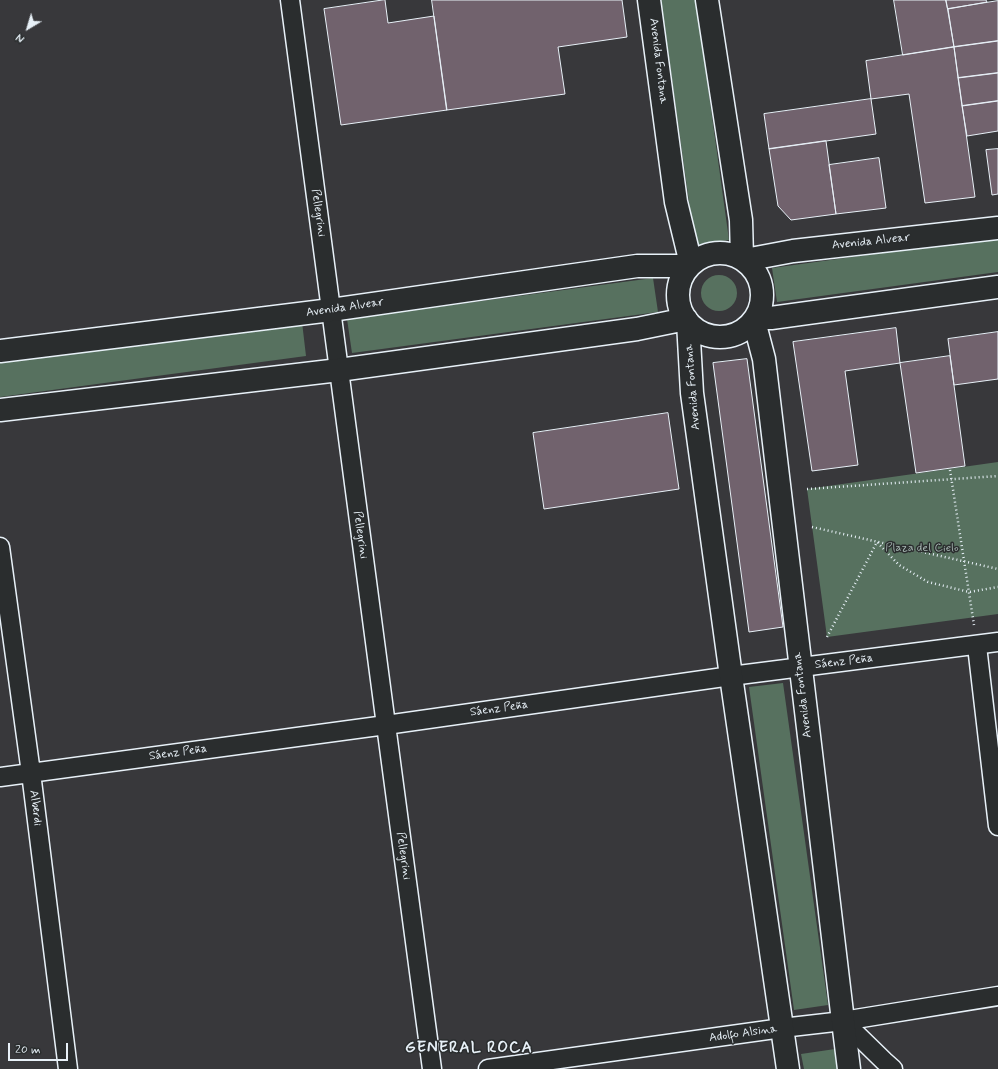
<!DOCTYPE html>
<html>
<head>
<meta charset="utf-8">
<style>
  body { margin:0 }
  #map { position:relative; width:998px; height:1069px; overflow:hidden; background:#38383b; font-family:Mynerve,sans-serif }
  canvas { display:block }
  .north { position:absolute; left:8px; top:8px; width:40px; height:40px; -webkit-text-stroke:3px #2a2d2e; paint-order:stroke; rotate:218deg; font-size:11px; font-weight:700; line-height:16px; text-align:center; color:#e8f1f8 }
  .north::after { content:''; display:block; margin:auto; width:14px; height:18px; background:#e8f1f8; clip-path:polygon(50% 0,100% 100%,50% 72%,0 100%) }
  .scale { position:absolute; left:8px; top:1043px; width:60px; height:18px; box-sizing:border-box; border:2px solid #e8f1f8; border-top:0; padding-left:5px; font-size:12px; line-height:14px; white-space:nowrap; color:#e8f1f8; -webkit-text-stroke:3px #2a2d2e; paint-order:stroke }
</style>
</head>
<body>
<div id="map">
<canvas width="998" height="1069"></canvas>
<div class="north">N</div>
<div class="scale">20 m</div>
</div>
<script>
const ctx = document.querySelector('canvas').getContext('2d');
ctx.lineJoin = 'round';
function fillPath(path, color) { ctx.fillStyle = color; ctx.fill(path, 'evenodd'); }
function stroke(path, color, width, dash) { ctx.strokeStyle = color; ctx.lineWidth = width; ctx.lineCap = dash ? 'butt' : 'round'; ctx.setLineDash(dash || []); ctx.stroke(path); }
function drawText(font, color, halo, rows, align = 'center') {
  ctx.font = font + ' Mynerve,sans-serif'; ctx.lineWidth = 3; ctx.setLineDash([]); ctx.textBaseline = 'middle'; ctx.strokeStyle = halo; ctx.fillStyle = color; for (const [text, x, y, turn = 0] of rows) {
    ctx.save(); ctx.translate(x, y); ctx.rotate((+turn || 0) * Math.PI / 180); ctx.textAlign = isNaN(turn) ? turn : align; if (halo) ctx.strokeText(text, 0, 0); ctx.fillText(text, 0, 0); ctx.restore();
  }
}
const green = new Path2D(`
  M 661,0 L 696,0 L 729,240 L 695,245 Z
  M 998,237 L 998,272 L 777,302 L 772,268 Z
  M701 293a18 18 0 1 1 36 0a18 18 0 1 1-36 0Z
  M 653,278 L 658,312 L 352,353 L 347,319 Z
  M 302,322 L 306,356 L 0,397 L 0,363 Z
  M 998,462 L 998,614 L 827,637 L 807,489 Z
  M 783,683 L 828,1005 L 794,1010 L 749,687 Z
  M 835,1049 L 838,1069 L 804,1069 L 801,1054 Z`);
const building = new Path2D(`
  M 385,0 L 388,23 L 434,16 L 447,110 L 341,125 L 324,9 Z
  M 432,0 L 622,0 L 627,37 L 558,47 L 565,94 L 447,110 Z
  M 894,0 L 946,0 L 954,47 L 903,55 Z
  M 946,0 L 986,0 L 987,2 L 948,9 Z
  M 998,1 L 998,41 L 954,47 L 948,9 Z
  M 998,41 L 998,73 L 958,78 L 954,47 Z
  M 954,47 L 975,197 L 925,203 L 909,94 L 871,99 L 866,61 Z
  M 998,73 L 998,101 L 962,106 L 958,78 Z
  M 871,99 L 876,134 L 769,149 L 764,114 Z
  M 998,101 L 998,131 L 967,136 L 962,106 Z
  M 826,141 L 836,214 L 791,220 L 778,206 L 769,149 Z
  M 998,149 L 998,194 L 992,195 L 986,150 Z
  M 879,158 L 886,208 L 836,214 L 829,165 Z
  M 896,328 L 900,363 L 845,371 L 858,465 L 812,471 L 793,342 Z
  M 998,332 L 998,379 L 954,385 L 948,339 Z
  M 950,356 L 965,466 L 916,473 L 900,363 Z
  M 747,359 L 783,627 L 749,632 L 713,363 Z
  M 668,413 L 679,489 L 544,509 L 533,433 Z`);
const path = new Path2D(`
  M 950,470 L 974,625
  M 807,489 L 998,476
  M 812,527 L 998,569
  M 827,637 L 877,542 L 899,565 L 928,582 L 969,592 L 998,587`);
const street = new Path2D(`
  M 290,0 L 386,725 L 432,1069
  M 0,547 L 31,773 L 68,1069
  M 977,646 L 998,826
  M 0,777 L 386,725 L 731,676 L 998,642
  M 843,1021 L 884,1061 L 893,1069
  M 488,1069 L 782,1028 L 843,1021 L 998,996`);
const secondary = new Path2D(`
  M 649,0 L 676,202 L 691,264
  M 707,0 L 741,220 L 742,258
  M678 295a42 42 0 1 1 84 0a42 42 0 1 1-84 0Z
  M 745,260 L 793,251 L 998,228
  M 756,318 L 771,318 L 998,287
  M 754,321 L 764,359 L 843,1021 L 849,1069
  M 688,322 L 692,393 L 731,676 L 788,1069
  M 0,351 L 331,310 L 637,266 L 689,266
  M 0,410 L 339,370 L 637,329 L 686,319`);
const streetNames = [
  ["Avenida Fontana",658,61,83],
  ["Pellegrini",318,213,82],
  ["Avenida Alvear",871,242,-6],
  ["Avenida Alvear",345,308,-8],
  ["Avenida Fontana",693,387,-95],
  ["Pellegrini",360,535,82],
  ["Sáenz Peña",844,662,-7],
  ["Avenida Fontana",803,695,-97],
  ["Sáenz Peña",499,709,-8],
  ["Sáenz Peña",178,753,-8],
  ["Alberdi",35,808,83],
  ["Pellegrini",403,856,82],
  ["Adolfo Alsina",743,1034,-8]
];
const parkNames = [
  ["Plaza del Cielo",922,548]
];
const districtNames = [
  ["GENERAL ROCA",469,1049]
];
fillPath(green, '#57715f');
fillPath(building, '#71626d');
stroke(building, '#e8f1f8', 1);
stroke(street, '#e8f1f8', 21);
stroke(secondary, '#e8f1f8', 25);
stroke(path, '#e8f1f8', 2.5, [1, 3]);
stroke(street, '#2a2d2e', 18);
stroke(secondary, '#2a2d2e', 22);
drawText('12px', '#e8f1f8', '#2a2d2e', streetNames);
drawText('12px', '#a7b7b3', '#2a2d2e', parkNames);
ctx.letterSpacing = '1px';
drawText('bold 16px', '#e8f1f8', '#2a2d2e', districtNames);
ctx.letterSpacing = '0px';
</script>
</body>
</html>
